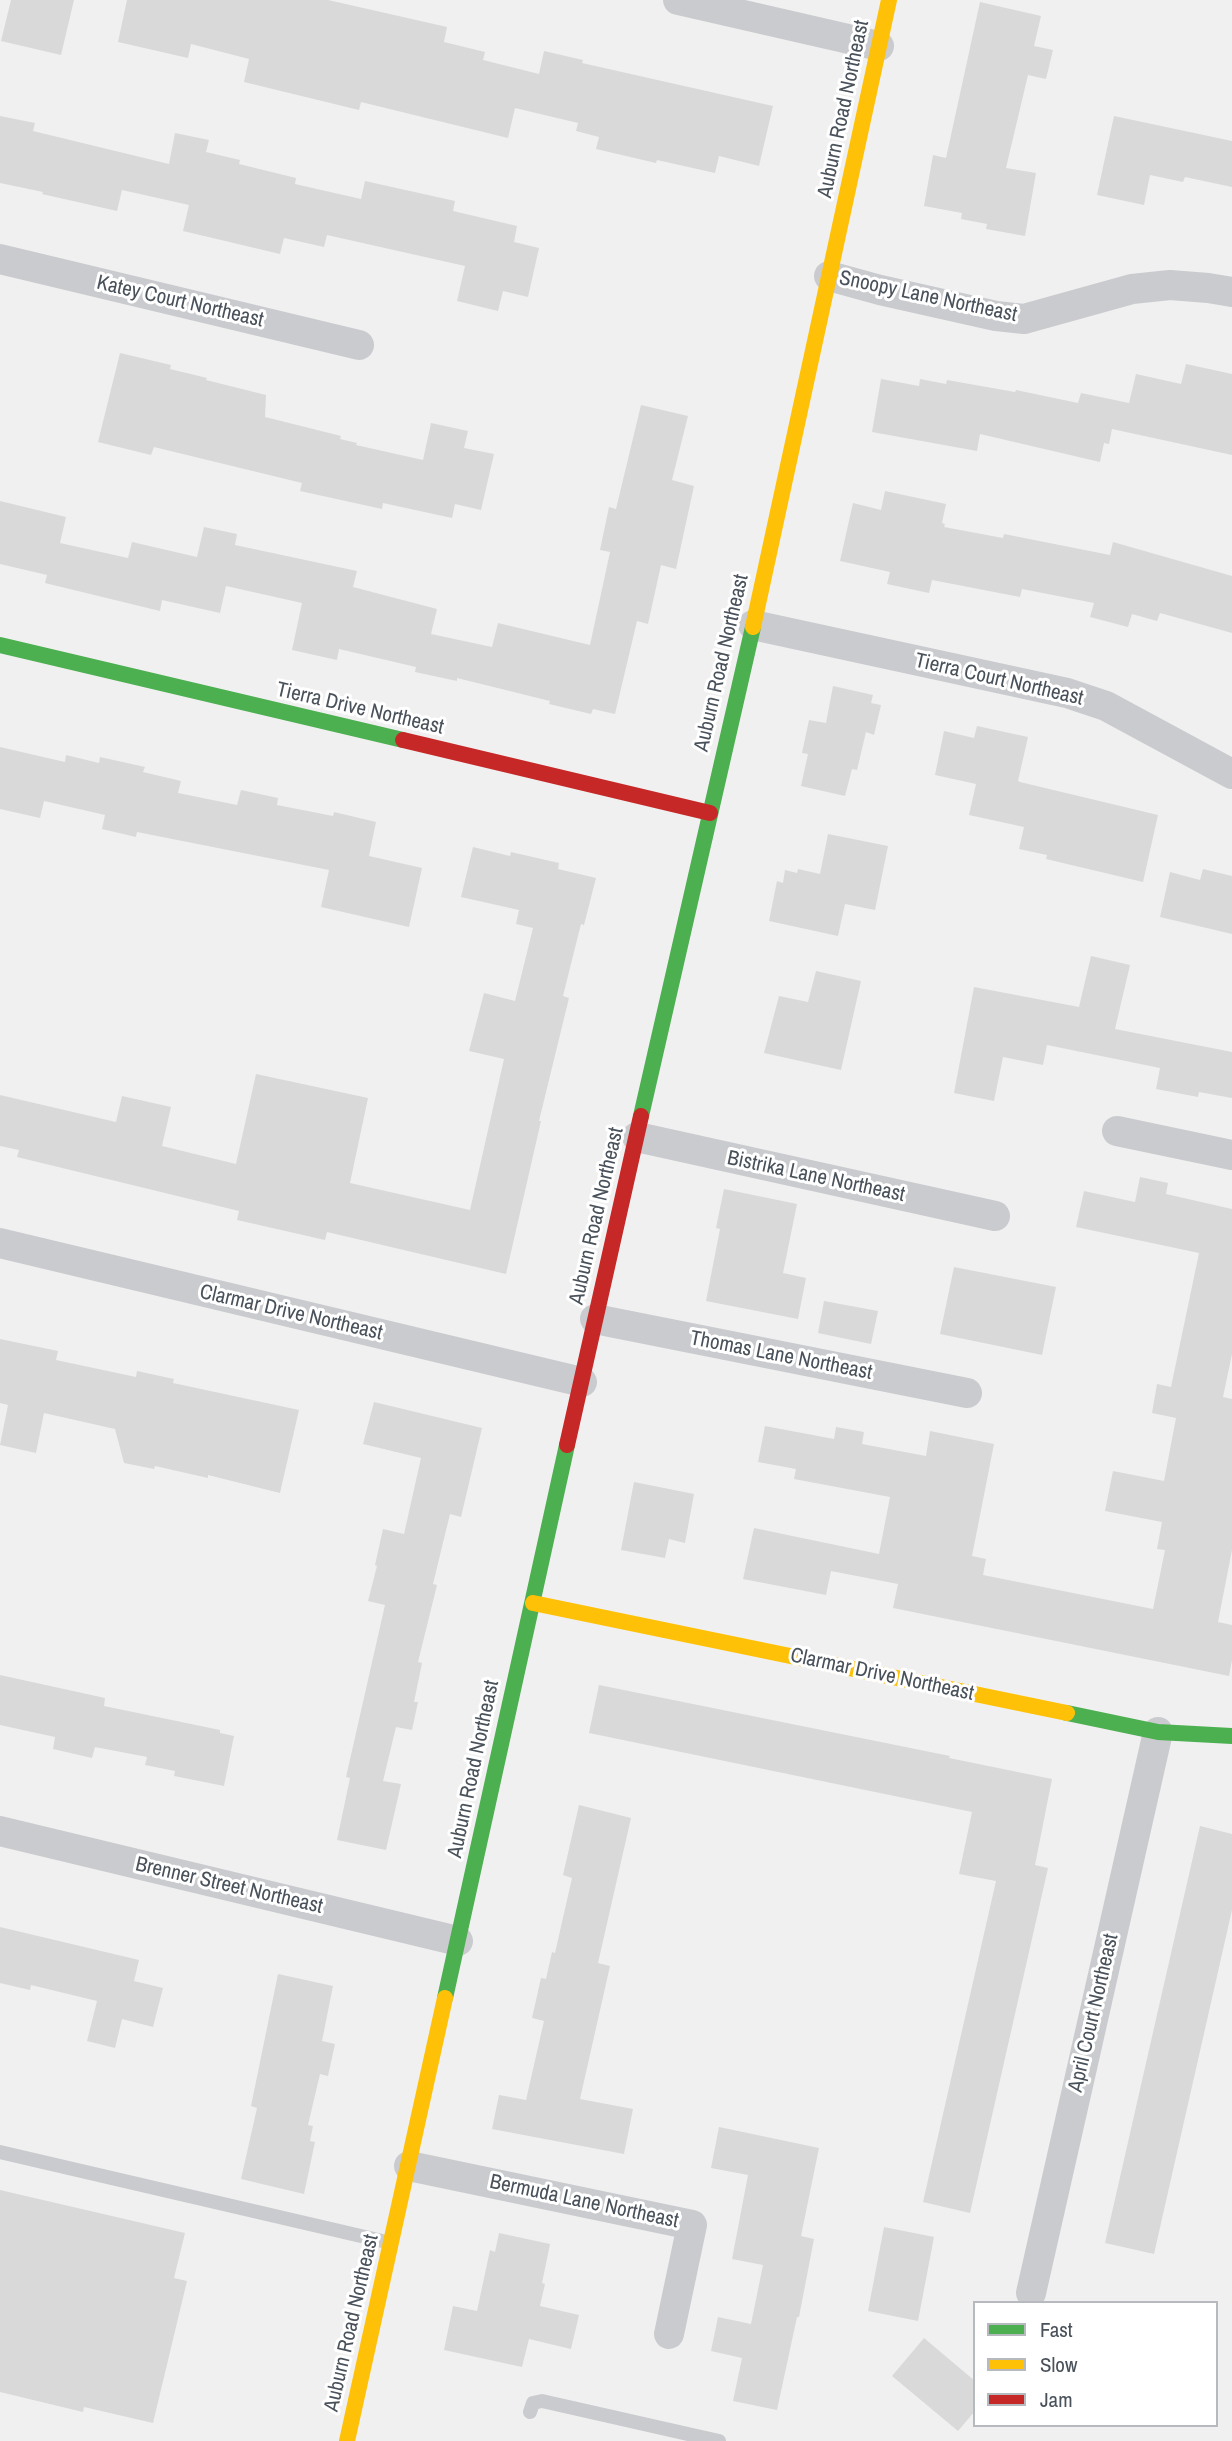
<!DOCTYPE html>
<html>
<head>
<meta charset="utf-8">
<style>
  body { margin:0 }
  #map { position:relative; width:1232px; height:2441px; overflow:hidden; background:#f0f0f0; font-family:"Archivo Narrow",sans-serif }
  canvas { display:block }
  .legend { position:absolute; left:973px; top:2301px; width:245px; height:126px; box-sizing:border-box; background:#fff; border:2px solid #b6b9bd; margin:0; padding:9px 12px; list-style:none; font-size:21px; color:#49515a }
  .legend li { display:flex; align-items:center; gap:14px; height:35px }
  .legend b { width:35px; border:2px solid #b6b9bd }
</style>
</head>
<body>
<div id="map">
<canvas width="1232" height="2441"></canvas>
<ul class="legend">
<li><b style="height:9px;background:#4caf50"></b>Fast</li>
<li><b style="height:9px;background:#ffc107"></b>Slow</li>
<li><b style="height:9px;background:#c62828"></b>Jam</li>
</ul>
</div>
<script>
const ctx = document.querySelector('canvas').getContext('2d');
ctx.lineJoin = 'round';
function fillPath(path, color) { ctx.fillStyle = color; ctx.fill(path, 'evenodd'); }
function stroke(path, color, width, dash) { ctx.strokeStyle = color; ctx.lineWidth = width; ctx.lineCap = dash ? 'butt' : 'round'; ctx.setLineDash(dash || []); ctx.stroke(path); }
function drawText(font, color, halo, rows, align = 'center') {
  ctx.font = font + ' "Archivo Narrow",sans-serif'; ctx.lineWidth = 6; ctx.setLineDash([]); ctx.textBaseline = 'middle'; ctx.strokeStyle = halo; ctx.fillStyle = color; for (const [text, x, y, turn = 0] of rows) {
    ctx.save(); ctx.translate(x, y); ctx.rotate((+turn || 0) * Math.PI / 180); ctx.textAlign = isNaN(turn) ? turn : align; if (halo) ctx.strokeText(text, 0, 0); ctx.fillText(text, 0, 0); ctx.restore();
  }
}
const building = new Path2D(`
  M 11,0 L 74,0 L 61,55 L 1,41 Z
  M 127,0 L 328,0 L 447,27 L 444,42 L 485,52 L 483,60 L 539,74 L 544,51 L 583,60 L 582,63 L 773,106 L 759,166 L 719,156 L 715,173 L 657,160 L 656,163 L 596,149 L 599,137 L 576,131 L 578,123 L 515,108 L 508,138 L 361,102 L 359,110 L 244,82 L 249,59 L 191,44 L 188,58 L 118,42 Z
  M 980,2 L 1041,16 L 1034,46 L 1053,50 L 1046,79 L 1028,75 L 1006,168 L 1036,173 L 1025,236 L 986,229 L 987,224 L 961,219 L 962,213 L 924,206 L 933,155 L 946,158 Z
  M 0,116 L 35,123 L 33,131 L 169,164 L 175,133 L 209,140 L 206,152 L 240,160 L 239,164 L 296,178 L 295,184 L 361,199 L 365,181 L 455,201 L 453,211 L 517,226 L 514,242 L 539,248 L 528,297 L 503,291 L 498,311 L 457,301 L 465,266 L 327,235 L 324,247 L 284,238 L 280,254 L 183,231 L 189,205 L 122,190 L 117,211 L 42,194 L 43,192 L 0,183 Z
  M 1114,116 L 1232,141 L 1232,187 L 1185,177 L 1183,182 L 1150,175 L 1144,205 L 1097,195 Z
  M 120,353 L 171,365 L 170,369 L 207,378 L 206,380 L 266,395 L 265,417 L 341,436 L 340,439 L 357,443 L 356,445 L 423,460 L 431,423 L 468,431 L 464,448 L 494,454 L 481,510 L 455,504 L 452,518 L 383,503 L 382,509 L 300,491 L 302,483 L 154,447 L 151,455 L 98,442 Z
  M 1186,364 L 1232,374 L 1232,455 L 1112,429 L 1109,444 L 1104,443 L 1100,462 L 980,434 L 977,451 L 872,432 L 881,379 L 919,386 L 920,379 L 946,384 L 947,380 L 1015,392 L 1016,390 L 1078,403 L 1081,393 L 1129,403 L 1136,374 L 1181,384 Z
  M 641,405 L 688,416 L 672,480 L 694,486 L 676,569 L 661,565 L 648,624 L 637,621 L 615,714 L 593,709 L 591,714 L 549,704 L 550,701 L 457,678 L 457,681 L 415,672 L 416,667 L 339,649 L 337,660 L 292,650 L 302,603 L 226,586 L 220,613 L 162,600 L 160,611 L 45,583 L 47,575 L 0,564 L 0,501 L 66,517 L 60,543 L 128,558 L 132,542 L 197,557 L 204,527 L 237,534 L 235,545 L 357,571 L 353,587 L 437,609 L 431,634 L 492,647 L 498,623 L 590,645 L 610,552 L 600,550 L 609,507 L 616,509 Z
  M 885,491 L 946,504 L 942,523 L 945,524 L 944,527 L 1003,538 L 1004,534 L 1110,555 L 1113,542 L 1232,576 L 1232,633 L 1160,613 L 1157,621 L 1132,614 L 1128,627 L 1090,617 L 1094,603 L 1022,589 L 1020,597 L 932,580 L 929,593 L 887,584 L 890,572 L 840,561 L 853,503 L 881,510 Z
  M 833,686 L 873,695 L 871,703 L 881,705 L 874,735 L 866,732 L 857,770 L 852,769 L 845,796 L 801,786 L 808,754 L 802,753 L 809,720 L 826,723 Z
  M 977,726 L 1028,737 L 1018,781 L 1020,782 L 1158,815 L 1143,882 L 1046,859 L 1047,855 L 1019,849 L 1024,827 L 969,815 L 976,784 L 935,775 L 944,731 L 974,738 Z
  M 0,747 L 65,762 L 66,755 L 99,763 L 100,757 L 145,767 L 143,772 L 181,781 L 178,793 L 237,805 L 241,790 L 278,798 L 277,805 L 333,816 L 334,812 L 376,822 L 369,856 L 422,868 L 409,927 L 321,907 L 329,870 L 137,832 L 136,837 L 102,829 L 105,815 L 44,801 L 40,818 L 0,809 Z
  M 828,834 L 888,846 L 875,910 L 845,904 L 838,936 L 769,921 L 777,881 L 783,883 L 785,870 L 797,873 L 798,869 L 820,874 Z
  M 473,847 L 510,856 L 511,852 L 559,863 L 558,869 L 596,878 L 584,925 L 581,924 L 563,996 L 569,998 L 539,1121 L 541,1121 L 506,1274 L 327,1232 L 325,1240 L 237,1220 L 239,1211 L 17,1157 L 19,1150 L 0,1146 L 0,1095 L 116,1122 L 122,1096 L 171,1107 L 162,1146 L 236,1164 L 256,1074 L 368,1098 L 350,1183 L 470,1210 L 504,1059 L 469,1051 L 484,993 L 515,1001 L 533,928 L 516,924 L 519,910 L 461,897 Z
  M 1203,869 L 1232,876 L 1232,934 L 1160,917 L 1170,872 L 1200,880 Z
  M 1091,956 L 1130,965 L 1115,1029 L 1232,1052 L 1232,1098 L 1199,1092 L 1198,1097 L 1156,1089 L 1160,1068 L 1047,1045 L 1043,1065 L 1003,1057 L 994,1101 L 954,1093 L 974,987 L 1079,1007 Z
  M 816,971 L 861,981 L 841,1070 L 764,1053 L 779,996 L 808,1002 Z
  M 1140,1177 L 1168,1183 L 1166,1194 L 1232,1209 L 1232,1354 L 1223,1397 L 1232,1399 L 1232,1550 L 1218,1622 L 1232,1625 L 1232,1660 L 1229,1676 L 893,1608 L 898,1584 L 831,1571 L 826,1595 L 743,1579 L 754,1528 L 879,1554 L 890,1497 L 794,1479 L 796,1469 L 758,1462 L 765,1426 L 834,1439 L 836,1427 L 864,1432 L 862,1444 L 926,1456 L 930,1431 L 994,1444 L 972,1556 L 986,1559 L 983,1575 L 1153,1609 L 1165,1550 L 1157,1549 L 1162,1522 L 1105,1511 L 1113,1471 L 1164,1481 L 1176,1418 L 1152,1413 L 1157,1384 L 1171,1387 L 1199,1253 L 1076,1227 L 1084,1191 L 1135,1202 Z
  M 724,1189 L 797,1204 L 783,1273 L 806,1278 L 798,1319 L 706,1301 L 720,1229 L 716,1228 Z
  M 954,1267 L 1056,1287 L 1042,1355 L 940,1334 Z
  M 824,1301 L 878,1311 L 871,1344 L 818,1333 Z
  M 0,1339 L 58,1351 L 56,1360 L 136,1377 L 137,1371 L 174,1379 L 173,1383 L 299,1410 L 280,1493 L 208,1475 L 208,1478 L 155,1466 L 154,1469 L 124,1463 L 115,1429 L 44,1413 L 36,1453 L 0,1445 L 8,1405 L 0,1403 Z
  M 374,1402 L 482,1428 L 461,1517 L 450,1514 L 433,1584 L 437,1585 L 418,1662 L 422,1663 L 414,1702 L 418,1702 L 412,1730 L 396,1727 L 383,1781 L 401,1784 L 386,1850 L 337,1840 L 350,1778 L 346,1777 L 385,1605 L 368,1601 L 377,1566 L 375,1565 L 383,1529 L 404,1534 L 421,1458 L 363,1444 Z
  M 634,1482 L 694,1494 L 685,1543 L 669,1539 L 665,1558 L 621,1550 Z
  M 0,1675 L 105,1698 L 104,1706 L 220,1730 L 220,1733 L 234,1736 L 224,1786 L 174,1776 L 175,1771 L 145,1765 L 147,1757 L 95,1747 L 92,1758 L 53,1749 L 55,1737 L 0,1725 Z
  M 599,1685 L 950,1756 L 949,1758 L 1052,1779 L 1035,1865 L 1048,1868 L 970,2213 L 923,2202 L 996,1881 L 959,1874 L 972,1812 L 589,1733 Z
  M 579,1805 L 631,1818 L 598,1963 L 610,1966 L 580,2099 L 633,2109 L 624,2154 L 492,2129 L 499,2095 L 526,2100 L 544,2021 L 532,2018 L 541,1978 L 546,1979 L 552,1952 L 555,1953 L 572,1878 L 563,1875 Z
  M 1200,1826 L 1232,1834 L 1232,1910 L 1154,2254 L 1105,2243 Z
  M 0,1927 L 139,1960 L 134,1981 L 163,1988 L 153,2027 L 122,2019 L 115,2048 L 87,2041 L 97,2001 L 31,1985 L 30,1990 L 0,1983 Z
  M 278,1974 L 333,1986 L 322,2041 L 335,2044 L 328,2076 L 320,2074 L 308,2125 L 313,2126 L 310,2141 L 315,2142 L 304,2194 L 241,2179 L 257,2108 L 251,2106 Z
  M 719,2127 L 819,2148 L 801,2236 L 814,2239 L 799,2317 L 797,2317 L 777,2410 L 733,2401 L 742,2358 L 711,2351 L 718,2317 L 751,2324 L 763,2265 L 732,2259 L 748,2175 L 711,2168 Z
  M 0,2190 L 185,2233 L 174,2278 L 187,2281 L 153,2423 L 84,2407 L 83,2412 L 0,2392 Z
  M 884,2227 L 934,2237 L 918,2321 L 868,2311 Z
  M 499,2233 L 550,2244 L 542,2283 L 545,2284 L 540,2306 L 579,2315 L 571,2349 L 529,2339 L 522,2367 L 444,2350 L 453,2306 L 477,2311 L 490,2250 L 495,2252 Z
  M 924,2338 L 975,2381 L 975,2411 L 958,2431 L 892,2376 Z`);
const lane = new Path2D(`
  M 0,2152 L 391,2243
  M 530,2412 L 533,2403 L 542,2401 L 719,2441`);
const street = new Path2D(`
  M 678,0 L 879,46
  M 0,259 L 359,345
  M 829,276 L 880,290 L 996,316 L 1024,319 L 1132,289 L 1170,285 L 1208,288 L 1232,292
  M 753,625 L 1067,693 L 1106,706 L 1232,774
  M 1117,1131 L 1232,1155
  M 637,1137 L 995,1216
  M 0,1243 L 582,1382
  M 595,1319 L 967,1393
  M 0,1831 L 458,1941
  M 409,2166 L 692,2225 L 669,2334
  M 1031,2293 L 1158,1732`);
const fast = new Path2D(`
  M 0,645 L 403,740
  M 641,1116 L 753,627
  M 1067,1713 L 1158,1732 L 1232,1736
  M 445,1998 L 567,1445`);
const slow = new Path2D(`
  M 753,627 L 889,0
  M 533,1603 L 1067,1713
  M 347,2441 L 445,1998`);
const jam = new Path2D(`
  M 403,740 L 710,813
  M 567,1445 L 641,1116`);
const streetNames = [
  ["Auburn Road Northeast",844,109,-78],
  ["Snoopy Lane Northeast",928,297,12],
  ["Katey Court Northeast",180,302,13],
  ["Auburn Road Northeast",722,663,-77],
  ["Tierra Court Northeast",999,680,13],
  ["Tierra Drive Northeast",360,709,13],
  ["Bistrika Lane Northeast",816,1177,12],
  ["Auburn Road Northeast",597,1216,-77],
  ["Clarmar Drive Northeast",291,1313,13],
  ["Thomas Lane Northeast",781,1356,11],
  ["Clarmar Drive Northeast",882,1675,12],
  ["Auburn Road Northeast",474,1769,-78],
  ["Brenner Street Northeast",229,1886,13],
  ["April Court Northeast",1094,2013,-77],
  ["Bermuda Lane Northeast",584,2202,12],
  ["Auburn Road Northeast",352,2323,-77]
];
fillPath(building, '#d9d9da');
stroke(lane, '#cacbce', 14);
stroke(street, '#cacbce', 30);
stroke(fast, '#4caf50', 16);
stroke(slow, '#ffc107', 16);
stroke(jam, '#c62828', 16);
drawText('21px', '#49515a', '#fff', streetNames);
</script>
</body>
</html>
